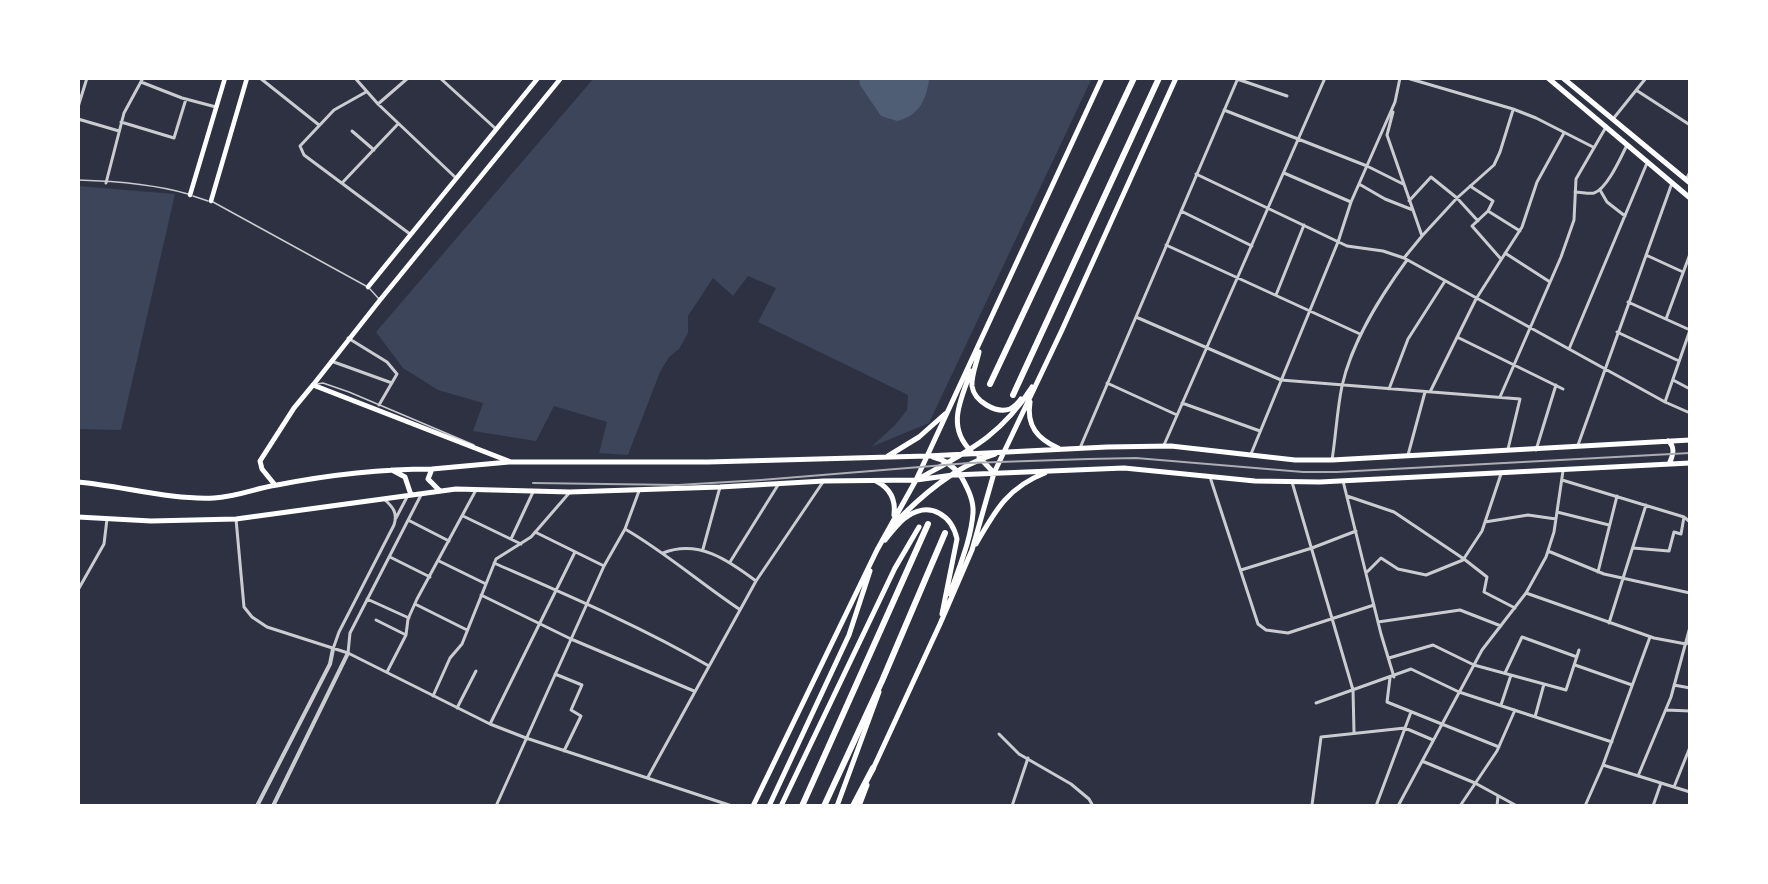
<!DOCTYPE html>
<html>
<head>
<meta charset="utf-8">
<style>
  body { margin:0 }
  #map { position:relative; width:1768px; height:884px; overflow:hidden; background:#2d3142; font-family:Quicksand,sans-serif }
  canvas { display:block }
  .frame { position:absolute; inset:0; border:80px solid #fff; pointer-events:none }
</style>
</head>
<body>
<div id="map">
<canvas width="1768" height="884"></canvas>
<div class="frame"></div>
</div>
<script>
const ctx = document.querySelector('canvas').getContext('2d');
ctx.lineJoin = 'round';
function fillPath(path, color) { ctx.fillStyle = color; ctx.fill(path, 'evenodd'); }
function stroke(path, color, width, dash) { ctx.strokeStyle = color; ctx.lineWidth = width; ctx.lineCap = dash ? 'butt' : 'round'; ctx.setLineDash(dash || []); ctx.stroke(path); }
const green = new Path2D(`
  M 594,78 L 1092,78 L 929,423 L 871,447 L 895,425 L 907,410 L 908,395 L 758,322 L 776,288 L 748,276 L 733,296 L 713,278 L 688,316 L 688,333 L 679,349 L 669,357 L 660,372 L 628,455 L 599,453 L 607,422 L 554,406 L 536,441 L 473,431 L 483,403 L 438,390 L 403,368 L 376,332 Z
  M 78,186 L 175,194 L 121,430 L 78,429 Z`);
const water = new Path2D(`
  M 859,78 L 929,78 L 929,80 C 926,100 919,116 897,121 L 881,116 L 860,85 Z`);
const service = new Path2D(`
  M 78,180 C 114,181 154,184 188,194
  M 193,196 L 208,201
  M 213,202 L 366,286
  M 370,289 L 379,299
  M 317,384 L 323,383 L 349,392 L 474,445`);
const minor = new Path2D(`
  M 260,78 L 319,125
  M 355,78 L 378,104 L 456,178
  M 440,78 L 496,129
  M 1407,78 L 1513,109 L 1536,118 L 1593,147
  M 1237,79 L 1287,96
  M 141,82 L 182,98 L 216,107
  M 1636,90 L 1690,125
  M 366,92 L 334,110 L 300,146 L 304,155 L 410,234
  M 378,104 L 408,78
  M 78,107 L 87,78
  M 1224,110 L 1367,166 L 1403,184
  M 1393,112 L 1387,135 L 1422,236
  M 78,119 L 119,131
  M 1613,119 L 1646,78
  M 121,122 L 174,138 L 186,99
  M 352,131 L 374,150
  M 1284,173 L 1351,202
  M 1196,174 L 1347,246 L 1383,251 L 1404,258 L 1665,402 L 1690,413
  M 1686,180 L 1690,172
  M 106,183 L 124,113 L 143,78
  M 342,183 L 398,124
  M 1359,184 L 1385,199 L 1413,210
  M 1470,186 L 1493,201 L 1488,211 L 1472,226 L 1501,259
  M 1600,190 L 1607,202 L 1625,216
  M 1575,192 C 1581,192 1589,194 1594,193 C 1607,189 1621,157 1627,145
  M 1409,201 L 1431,177 L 1457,198 L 1478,221
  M 1181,211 L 1252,246
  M 1488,211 L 1520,231
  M 1166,245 L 1360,334
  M 1505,253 L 1550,282
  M 1646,255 L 1683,272
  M 1404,258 L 1422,236 L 1457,198 L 1494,165 L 1500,152 L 1513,110
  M 1276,295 L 1304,225
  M 1628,302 L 1690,330
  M 1136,317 L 1281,380 L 1520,399 L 1508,449
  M 1666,319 L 1690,254
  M 1617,332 L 1679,361
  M 1457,337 L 1563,389
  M 348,338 L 387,362 L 397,374 L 379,405
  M 1569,349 L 1647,163
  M 331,361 L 392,383
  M 1673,380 L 1690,389
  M 1107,383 L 1177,415
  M 1389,389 L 1408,339 L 1445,281
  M 1430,392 L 1476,299 L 1522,227 L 1537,182 L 1564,133
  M 1500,397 L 1561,257 L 1574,220 L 1576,179 L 1606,127
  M 1665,402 L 1690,330
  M 1182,403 L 1260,431
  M 1164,445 L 1325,78
  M 1578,445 L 1672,183
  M 1080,448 L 1238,78
  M 1536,450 L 1556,385
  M 1251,454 L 1338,242 L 1351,202 L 1395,102 L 1400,78
  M 1408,455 L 1425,392
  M 1332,460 C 1336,435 1337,410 1342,386 C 1352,341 1380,297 1407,260
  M 1210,477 L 1258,624 L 1266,630 L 1288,633 L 1374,605
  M 1562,480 L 1684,517 L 1690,522
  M 1343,481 L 1381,634 L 1394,677
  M 1292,482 L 1353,690 L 1354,732
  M 1347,496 L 1394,512 L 1464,559 L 1487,577 L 1484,592 L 1515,608
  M 1557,512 L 1609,525
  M 463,516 L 521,544
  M 396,518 L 407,497
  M 236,519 L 244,607 L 252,617 L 267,627 L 348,653 L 490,724 L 526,738 L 732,806
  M 408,520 L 449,541
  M 1485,522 L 1528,515 L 1556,519
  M 625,529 C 665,552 700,583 739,609
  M 535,532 L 604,566
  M 511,539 L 533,492
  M 1633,548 L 1669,551 L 1674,532 L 1681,534 L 1684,517
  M 703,549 L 720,487
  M 1548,551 L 1604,574 L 1690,593
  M 663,553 C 698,539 728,560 756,581
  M 390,557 L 430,577
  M 439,561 L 486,584
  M 730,562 L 778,485
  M 494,563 C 567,595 640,626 709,666
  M 1241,570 L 1312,548 L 1356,531
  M 1598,572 L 1617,496
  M 1366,573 L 1381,558 L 1398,569 L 1426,575 L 1463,560 L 1482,531 L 1501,474
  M 78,590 L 104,544 L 107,519
  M 1526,593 L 1654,638 L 1686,644 L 1690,641
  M 481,595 L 571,639 L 694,691
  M 367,599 L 409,618
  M 415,604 L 467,630
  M 376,620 L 406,635
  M 1378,622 L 1460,610 L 1501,626
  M 1609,623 L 1646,505
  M 333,649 L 339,632 L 394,525 C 398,513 393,507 384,499
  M 348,653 L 350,633 L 421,495
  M 1389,658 L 1433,645 L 1474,665 L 1566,690 L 1579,650
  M 1575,665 L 1632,685
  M 387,672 L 406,635 L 408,619 L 417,599 L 476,490
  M 1505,673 L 1522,637 L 1577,657
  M 555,674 L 582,685 L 571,710 L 581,716 L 564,751
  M 1390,678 L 1387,702 L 1499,747
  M 1674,685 L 1690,688
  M 433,696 L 450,658 L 462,644 L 496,559 L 531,537 L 570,492
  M 1316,703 L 1411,669 L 1459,692 L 1612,742
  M 1501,705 L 1511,675
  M 457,708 L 476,671
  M 1666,710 L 1690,711
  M 1535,717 L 1544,684
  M 490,724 L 575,552
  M 999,734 L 1019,754 L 1071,784 L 1089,799 L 1093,806
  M 1422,761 L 1475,783 L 1517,806
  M 1603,765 L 1690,792
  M 1638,776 L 1671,697 L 1690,627
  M 648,777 L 756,581 L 823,482
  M 1674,787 L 1690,747
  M 496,806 L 604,566 L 625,529 L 639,491
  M 1012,806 L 1028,758
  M 1317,806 L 1312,805 L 1321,737 L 1405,728 L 1433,740
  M 1376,806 L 1411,712
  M 1398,806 L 1482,650 L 1526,593 L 1546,557 L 1554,532 L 1563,471
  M 1460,806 L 1497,751 L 1515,710
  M 1497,806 L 1498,796
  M 1585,806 L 1603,765 L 1650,637
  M 1653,806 L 1661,783`);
const tertiary = new Path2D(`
  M 257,806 L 330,664 L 333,649
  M 273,806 L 348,653`);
const secondary = new Path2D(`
  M 190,195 L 225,78
  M 211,201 L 247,78
  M 368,287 L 538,78
  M 313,385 L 380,300 L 561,78`);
const primary = new Path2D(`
  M 1548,78 L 1690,198
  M 1563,78 L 1690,183
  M 979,352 C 977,362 971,376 972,386 C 974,401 996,414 1010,409 C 1014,407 1019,402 1021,399
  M 971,371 C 961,400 946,426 971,451
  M 1030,402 C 1026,426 1038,439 1058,448
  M 1668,441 C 1676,447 1673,456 1669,464
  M 888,456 L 919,437 L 945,414
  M 933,457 C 946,460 955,467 962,478 C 968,489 974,501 973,513 C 971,541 958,569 950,594
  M 979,457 L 994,473
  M 392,470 L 405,477 L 411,495
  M 920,478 C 968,451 1001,436 1032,387
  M 876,481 C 890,488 896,499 894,515
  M 78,482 C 123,486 169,500 214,498 C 237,497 256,488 277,485 C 328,475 380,469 432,469
  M 275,485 L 262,469 L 260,461 L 294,408 L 313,385 L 511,462 L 708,462 L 927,456 L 1107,447 L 1171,446 L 1295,460 L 1332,460 L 1690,440
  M 439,490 L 428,479 L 432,469 L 509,462
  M 78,517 L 151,521 L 236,519 L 456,489 L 570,492 L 720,487 L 824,481 L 916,480 L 953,475 L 1124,468 L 1255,481 L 1320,482 L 1690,463
  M 893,525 C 921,496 955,466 995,454
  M 885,540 C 892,532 899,521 908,516 C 931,501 952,516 957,539 L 942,614
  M 976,544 C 995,511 1008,487 1045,473
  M 872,771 L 940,624 L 972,550 L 994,473 L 1062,330 L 1176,78
  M 753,806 L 877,550 L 916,480 L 1102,78
  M 769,806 L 849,635 L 870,571
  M 837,806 L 879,692
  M 859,806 L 867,785`);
const trunk = new Path2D(`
  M 781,806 L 895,568 L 919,527`);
const motorway = new Path2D(`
  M 990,384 L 1134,78
  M 1013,395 L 1159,78
  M 802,806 L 928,524
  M 824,806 L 882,681 L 945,533
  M 853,806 L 873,768`);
const rail = new Path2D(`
  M 533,483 L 678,485 L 761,480 L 969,463 L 1088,459 L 1136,458 L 1303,472 L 1337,472 L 1690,453`);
fillPath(green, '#3c4559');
fillPath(water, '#4f5d75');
stroke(service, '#caccd0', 1.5);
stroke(minor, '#caccd0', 3);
stroke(tertiary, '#caccd0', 4);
stroke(secondary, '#fff', 4.5);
stroke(primary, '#fff', 5);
stroke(trunk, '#fff', 5);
stroke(motorway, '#fff', 6);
stroke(rail, '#abadb3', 2);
</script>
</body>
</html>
